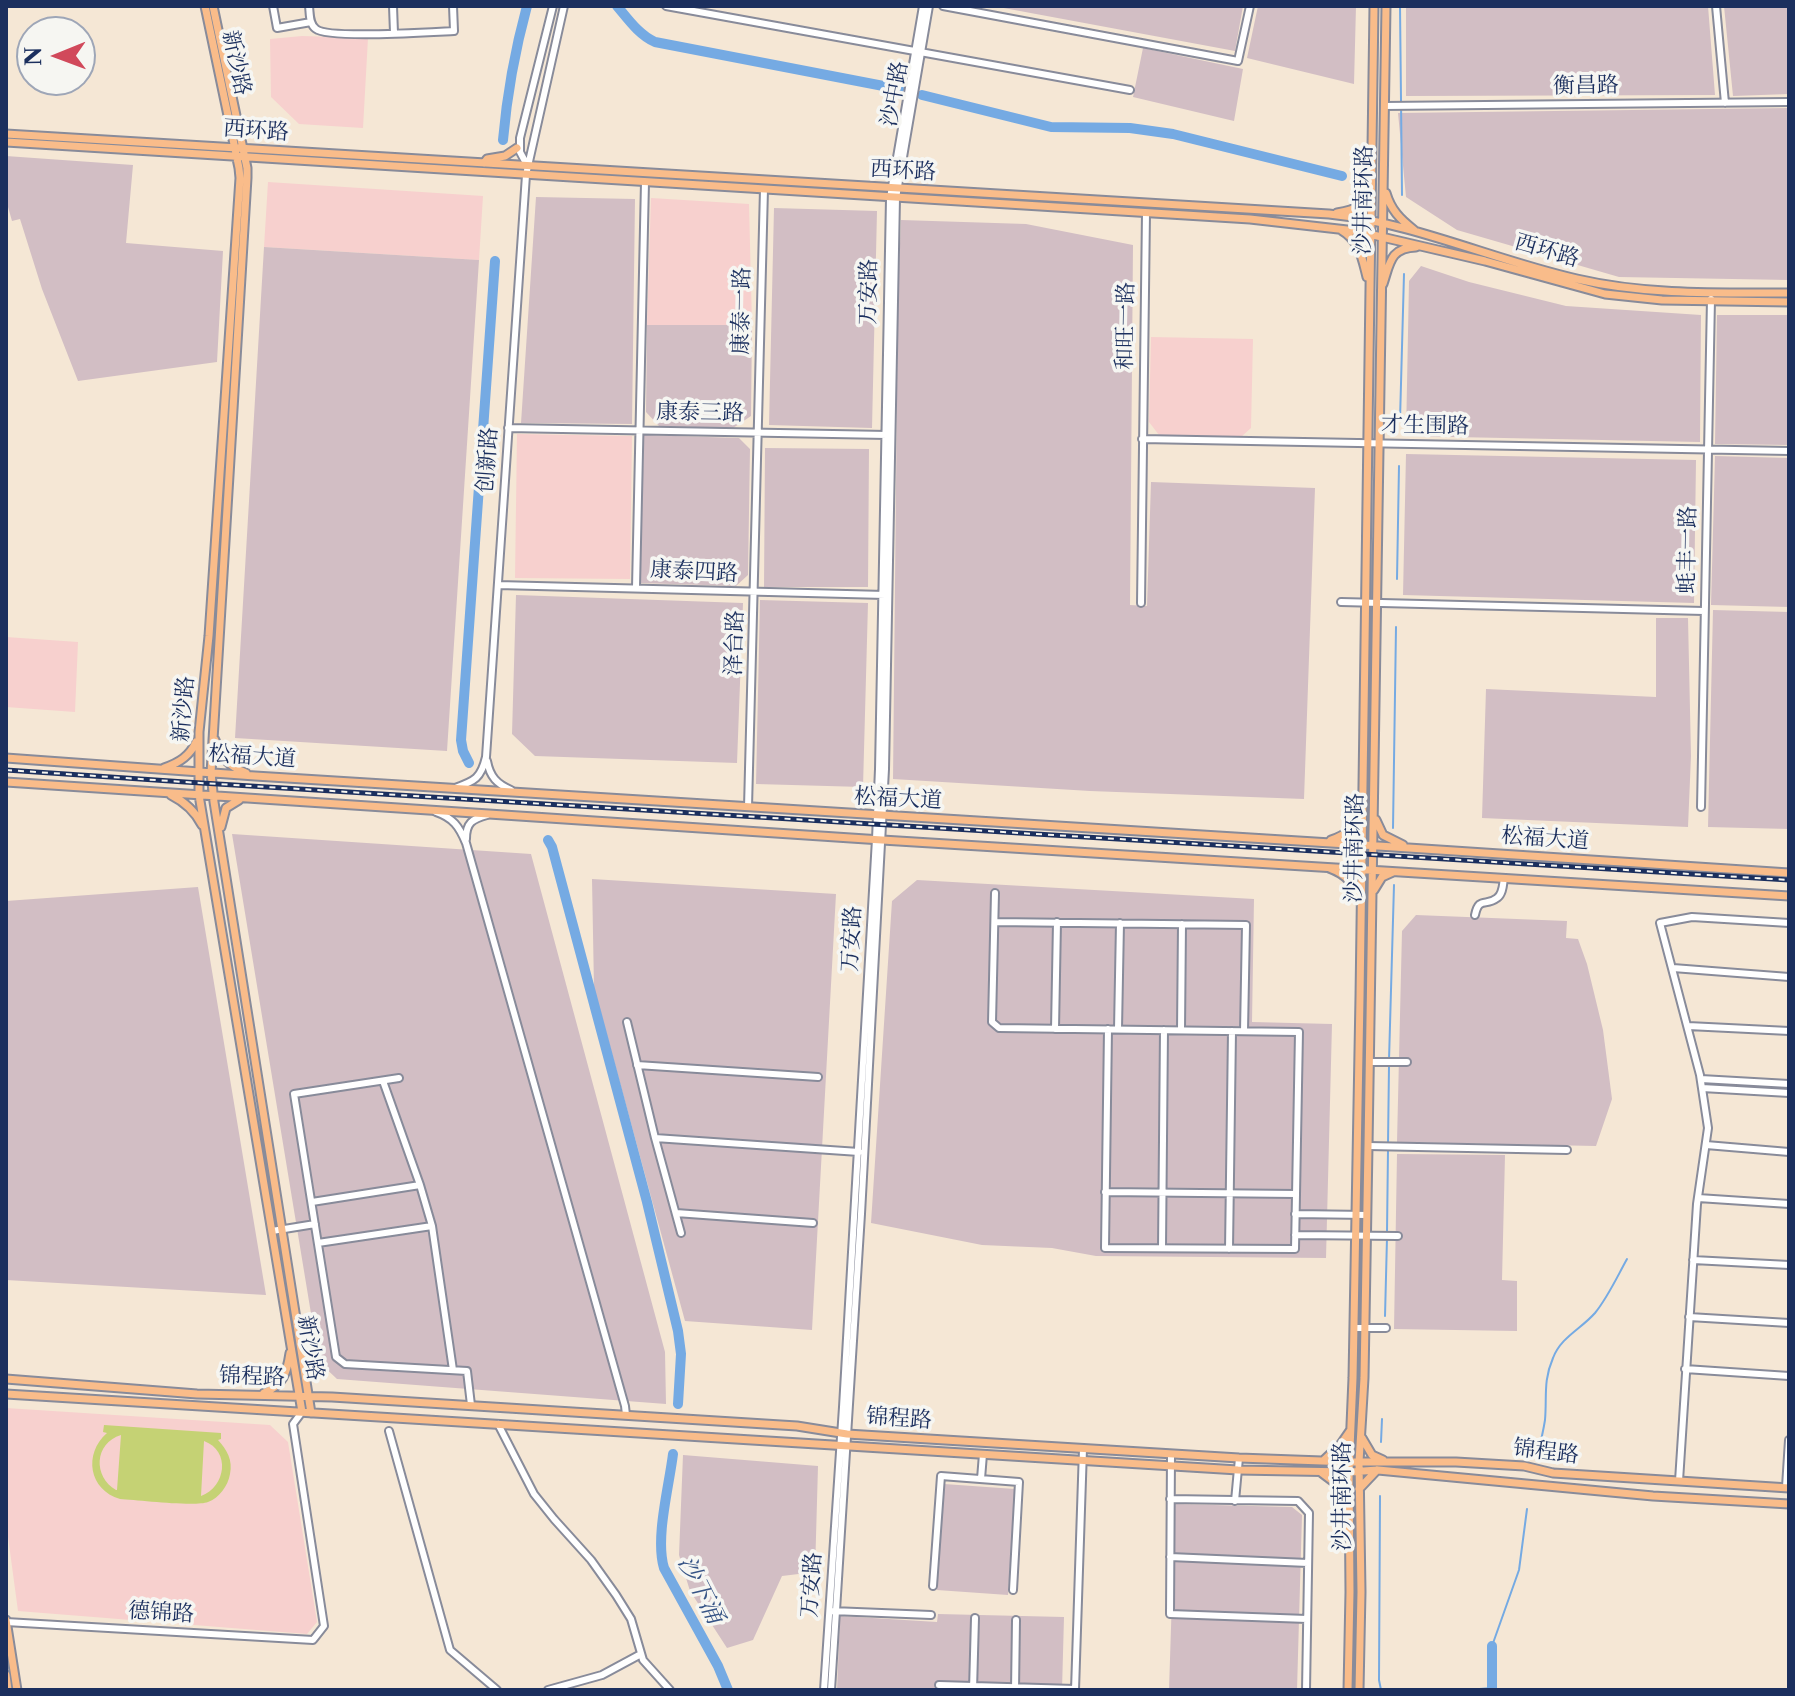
<!DOCTYPE html>
<html>
<head>
<meta charset="utf-8">
<style>
  body { margin:0 }
  #map { position:relative; width:1795px; height:1696px; overflow:hidden; background:#f5e7d5; font-family:"Libre Caslon Text",serif }
  canvas { display:block }
  .frame { position:absolute; inset:0; border:8px solid #1b2f5e; pointer-events:none }
  .north { position:absolute; left:16px; top:16px; width:80px; height:80px; box-sizing:border-box; background:#f6f6f2; border:2px solid #9ea6b7; border-radius:50%; rotate:269deg; font-size:22px; font-weight:700; line-height:32px; text-align:center; color:#1b2f5e }
  .north::after { content:''; display:block; margin:auto; width:28px; height:36px; background:#d1495b; clip-path:polygon(50% 0,100% 100%,50% 72%,0 100%) }
</style>
</head>
<body>
<div id="map">
<canvas width="1795" height="1696"></canvas>
<div class="frame"></div>
<div class="north">N</div>
</div>
<script>
const ctx = document.querySelector('canvas').getContext('2d');
ctx.lineJoin = 'round';
function fillPath(path, color) { ctx.fillStyle = color; ctx.fill(path, 'evenodd'); }
function stroke(path, color, width, dash) { ctx.strokeStyle = color; ctx.lineWidth = width; ctx.lineCap = dash ? 'butt' : 'round'; ctx.setLineDash(dash || []); ctx.stroke(path); }
function drawText(font, color, halo, rows, align = 'center') {
  ctx.font = font + ' "Libre Caslon Text","Noto Serif SC",serif'; ctx.lineWidth = 7; ctx.setLineDash([]); ctx.textBaseline = 'middle'; ctx.strokeStyle = halo; ctx.fillStyle = color; for (const [text, x, y, turn = 0] of rows) {
    ctx.save(); ctx.translate(x, y); ctx.rotate((+turn || 0) * Math.PI / 180); ctx.textAlign = isNaN(turn) ? turn : align; if (halo) ctx.strokeText(text, 0, 0); ctx.fillText(text, 0, 0); ctx.restore();
  }
}
const built = new Path2D(`
  M 302,36 L 368,38 L 363,128 L 299,124 L 271,97 L 270,39 Z
  M 268,182 L 483,196 L 479,260 L 264,247 Z
  M 651,198 L 749,204 L 752,325 L 647,325 Z
  M 1151,337 L 1253,339 L 1251,428 L 1241,437 L 1159,435 L 1149,422 Z
  M 517,434 L 632,436 L 630,579 L 515,578 Z
  M 6,637 L 78,642 L 75,712 L 6,707 Z
  M 6,1408 L 270,1425 L 288,1442 L 317,1622 L 307,1634 L 18,1611 L 6,1522 Z`);
const industrial = new Path2D(`
  M 993,6 L 1243,6 L 1235,51 Z
  M 1258,6 L 1356,6 L 1354,84 L 1247,58 Z
  M 1406,6 L 1708,6 L 1715,95 L 1406,96 Z
  M 1724,6 L 1789,6 L 1789,94 L 1733,96 Z
  M 1143,48 L 1243,69 L 1234,121 L 1133,97 Z
  M 1789,108 L 1789,280 L 1619,277 L 1457,230 L 1406,197 L 1398,113 Z
  M 6,156 L 133,165 L 126,243 L 223,251 L 217,362 L 78,381 L 42,289 L 20,219 L 12,221 L 6,200 Z
  M 536,197 L 635,199 L 632,424 L 521,423 Z
  M 774,208 L 877,211 L 872,428 L 769,425 Z
  M 901,220 L 1026,224 L 1133,245 L 1130,605 L 1147,606 L 1151,482 L 1315,488 L 1304,799 L 1090,791 L 893,779 L 898,291 Z
  M 264,247 L 479,260 L 447,751 L 235,738 Z
  M 1421,266 L 1469,282 L 1566,306 L 1701,315 L 1700,442 L 1406,436 L 1409,281 Z
  M 1717,315 L 1789,315 L 1789,445 L 1715,444 Z
  M 647,325 L 752,325 L 751,416 L 733,428 L 659,426 L 646,412 Z
  M 644,435 L 739,438 L 750,449 L 748,575 L 736,586 L 640,583 Z
  M 765,448 L 869,449 L 868,587 L 764,587 Z
  M 1406,454 L 1696,460 L 1694,603 L 1403,595 Z
  M 1715,456 L 1789,458 L 1789,607 L 1711,605 Z
  M 516,595 L 743,603 L 737,763 L 535,756 L 512,734 Z
  M 760,600 L 868,603 L 863,787 L 756,784 Z
  M 1713,610 L 1789,612 L 1789,829 L 1708,827 Z
  M 1656,618 L 1688,618 L 1691,756 L 1688,827 L 1482,818 L 1486,689 L 1656,697 Z
  M 232,834 L 531,854 L 665,1352 L 666,1404 L 337,1379 L 319,1362 Z
  M 592,879 L 836,894 L 812,1330 L 685,1321 L 594,988 Z
  M 917,880 L 1254,899 L 1252,1022 L 1332,1024 L 1326,1258 L 1096,1256 L 1052,1248 L 982,1245 L 871,1223 L 892,901 Z
  M 198,887 L 266,1295 L 6,1280 L 6,901 Z
  M 1416,915 L 1567,921 L 1566,938 L 1578,939 L 1587,964 L 1603,1030 L 1612,1099 L 1596,1146 L 1397,1142 L 1402,931 Z
  M 1397,1154 L 1505,1155 L 1502,1280 L 1517,1281 L 1517,1331 L 1394,1329 Z
  M 683,1455 L 818,1466 L 815,1572 L 782,1576 L 753,1640 L 727,1648 L 690,1591 L 679,1555 Z
  M 944,1484 L 1015,1489 L 1008,1595 L 937,1590 Z
  M 1175,1504 L 1292,1507 L 1302,1515 L 1297,1690 L 1169,1690 Z
  M 938,1614 L 1064,1617 L 1062,1690 L 837,1690 L 840,1616 L 937,1622 Z`);
const green = new Path2D(`
  M 104,1425 L 221,1433 L 221,1439 L 218,1440 C 227,1450 233,1460 230,1474 C 228,1486 219,1498 208,1502 C 195,1507 138,1500 120,1499 C 89,1490 83,1454 107,1433 L 103,1432 ZM 121,1435 L 117,1490 L 116,1490 C 93,1477 94,1443 121,1435 ZM 204,1441 C 231,1451 226,1487 201,1496 Z`);
const stream = new Path2D(`
  M 1400,6 L 1402,195
  M 1400,420 L 1404,274
  M 1397,579 L 1399,466
  M 1393,828 L 1396,627
  M 1389,1060 L 1394,885
  M 1388,1144 L 1389,1066
  M 1387,1232 L 1388,1150
  M 1385,1316 L 1387,1238
  M 1381,1442 L 1382,1419
  M 1537,1457 C 1540,1445 1543,1433 1545,1420 C 1547,1397 1543,1381 1553,1358 C 1561,1337 1581,1329 1595,1313 C 1608,1297 1617,1277 1627,1259
  M 1380,1496 L 1379,1680 L 1381,1690
  M 1492,1646 L 1519,1570 L 1527,1509
  M 1467,1690 L 1492,1688`);
const river = new Path2D(`
  M 617,6 C 628,19 639,35 655,42 L 899,89
  M 922,95 L 1051,127 L 1130,128 L 1173,134 L 1342,176
  M 503,140 C 507,94 515,50 527,6
  M 469,763 L 463,751 L 461,740 L 495,261
  M 548,840 L 552,847 L 647,1202 L 678,1331 L 681,1354 L 678,1404
  M 673,1454 C 669,1487 655,1538 664,1568 L 718,1666 L 728,1690
  M 1492,1690 L 1492,1646`);
const minor = new Path2D(`
  M 273,6 L 277,28 L 311,22
  M 309,6 C 310,14 309,24 316,29 C 328,39 433,32 454,31 L 453,6
  M 393,6 L 394,33
  M 666,6 L 1130,90
  M 943,6 L 1238,61 L 1250,6
  M 1716,6 L 1725,103
  M 1384,106 L 1789,102
  M 527,165 L 520,152 L 520,138 L 553,6
  M 508,428 L 887,435
  M 1142,439 L 1789,451
  M 498,585 L 885,595
  M 636,587 L 645,182
  M 1341,602 L 1704,611
  M 1141,603 L 1146,213
  M 487,761 C 490,777 497,784 511,790
  M 455,788 C 475,781 481,778 486,757 L 526,175 L 564,6
  M 748,807 L 764,189
  M 1701,807 L 1711,299
  M 436,812 C 453,818 459,826 466,843 L 625,1406 L 626,1415
  M 466,839 C 466,823 472,819 487,815
  M 995,893 L 992,1022 L 999,1028 L 1299,1032 L 1295,1249 L 1105,1248 L 1108,1029
  M 1475,915 C 1479,896 1486,907 1497,898 C 1503,894 1503,884 1504,878
  M 995,922 L 1246,925 L 1244,1031
  M 1673,968 L 1789,977
  M 627,1022 L 655,1138 L 681,1233
  M 1688,1026 L 1789,1031
  M 1055,1029 L 1057,922
  M 1118,1029 L 1120,923
  M 1181,1030 L 1182,924
  M 1370,1062 L 1407,1062
  M 637,1065 L 818,1077
  M 399,1078 L 294,1094 L 336,1357 L 345,1364 L 467,1371 L 471,1405
  M 1701,1079 L 1789,1084
  M 383,1081 L 420,1185 L 432,1226 L 453,1370
  M 1702,1088 L 1789,1093
  M 655,1138 L 859,1152
  M 1706,1145 L 1789,1152
  M 1368,1146 L 1567,1150
  M 1105,1192 L 1296,1194
  M 1698,1198 L 1789,1204
  M 312,1202 L 420,1185
  M 676,1213 L 813,1223
  M 1295,1214 L 1367,1215
  M 272,1231 L 315,1224
  M 1295,1235 L 1398,1236
  M 318,1243 L 432,1226
  M 1162,1248 L 1164,1030
  M 1229,1249 L 1232,1031
  M 1693,1260 L 1789,1265
  M 1689,1317 L 1789,1323
  M 1354,1328 L 1386,1328
  M 1685,1369 L 1789,1376
  M 498,1424 L 534,1494 L 554,1519 L 591,1560 L 616,1595 L 631,1619 L 643,1660 L 670,1690
  M 389,1431 L 450,1650 L 497,1690
  M 1171,1454 L 1170,1614 L 1307,1619
  M 981,1479 L 983,1454
  M 1679,1481 L 1697,1204 L 1708,1128 L 1700,1075 L 1660,923 L 1692,917 L 1789,923
  M 1786,1487 L 1789,1440
  M 1170,1499 L 1298,1501 L 1309,1513 L 1306,1690
  M 1235,1501 L 1239,1458
  M 1170,1557 L 1308,1563
  M 933,1586 L 941,1476 L 1019,1482 L 1013,1590
  M 832,1611 L 931,1615
  M 6,1622 L 313,1640 L 324,1626 L 293,1424 L 302,1412
  M 939,1685 L 1075,1689
  M 548,1690 L 602,1675 L 641,1654
  M 824,1690 L 843,1407 L 876,839 L 879,769 L 890,198 L 923,6
  M 831,1690 L 861,1214 L 885,769 L 896,198 L 929,6
  M 973,1690 L 975,1618
  M 1015,1690 L 1016,1620
  M 1075,1690 L 1083,1449`);
const major = new Path2D(`
  M 205,6 L 239,168 L 240,178 L 209,636 L 199,732 L 199,795 L 302,1412
  M 213,6 L 247,168 L 247,178 L 211,773 L 214,802 L 311,1413
  M 6,134 L 1329,214 C 1415,223 1493,260 1577,279 C 1646,295 1718,293 1789,293
  M 6,142 L 1250,219 L 1356,231 L 1485,261 L 1605,294 L 1662,300 L 1789,302
  M 484,163 L 487,159 L 505,156 L 517,148
  M 1386,193 C 1391,210 1400,219 1414,230
  M 1337,213 C 1360,209 1362,206 1371,185
  M 1341,230 C 1360,241 1362,258 1367,277
  M 1383,284 C 1390,263 1390,248 1416,247
  M 215,740 C 221,758 229,766 246,773
  M 6,758 L 255,776 L 1363,845 L 1789,873
  M 164,768 C 179,763 190,756 196,742
  M 6,782 L 866,839 L 1789,896
  M 171,795 C 185,802 195,811 202,825
  M 1376,820 L 1383,835 L 1403,845
  M 221,827 L 226,808 L 239,800
  M 1331,840 C 1347,835 1355,827 1361,811
  M 1329,868 C 1346,874 1355,884 1359,901
  M 1374,890 L 1382,877 L 1393,872
  M 6,1379 L 197,1394 L 332,1397 L 797,1426 L 847,1434 L 1239,1458 L 1350,1462 L 1456,1462 L 1524,1466 L 1553,1473 L 1789,1488
  M 264,1393 C 283,1385 287,1373 290,1353
  M 6,1394 L 1238,1470 L 1349,1472 L 1378,1470 L 1653,1496 L 1789,1504
  M 1362,1438 L 1372,1455 L 1383,1460
  M 1324,1460 L 1341,1444 L 1350,1431
  M 1322,1473 L 1338,1485 L 1349,1502
  M 1359,1489 L 1377,1470
  M 6,1620 L 17,1690
  M 6,1675 L 8,1690
  M 1348,1690 L 1350,1592 L 1349,1472 L 1353,1378 L 1360,997 L 1374,6
  M 1359,1690 L 1361,1592 L 1359,1462 L 1364,1378 L 1368,1146 L 1386,6`);
const rail = new Path2D(`
  M 6,770 L 185,782 L 1789,880`);
const streetNames = [
  ["新沙路",236,63,78],
  ["衡昌路",1586,86,-1],
  ["沙中路",895,94,-80],
  ["西环路",256,131,4],
  ["西环路",903,171,3],
  ["沙井南环路",1364,200,-89],
  ["西环路",1547,251,16],
  ["万安路",869,292,-89],
  ["康泰一路",742,311,-89],
  ["和旺一路",1126,326,-89],
  ["康泰三路",700,413,1],
  ["才生围路",1425,426,1],
  ["创新路",488,460,-86],
  ["蚝丰一路",1688,550,-89],
  ["康泰四路",694,572,3],
  ["泽台路",735,643,-88],
  ["新沙路",184,709,-85],
  ["松福大道",252,757,4],
  ["松福大道",898,799,3],
  ["松福大道",1545,839,4],
  ["沙井南环路",1355,848,-89],
  ["万安路",852,939,-87],
  ["新沙路",310,1348,81],
  ["锦程路",252,1377,2],
  ["锦程路",899,1419,4],
  ["锦程路",1546,1452,7],
  ["沙井南环路",1343,1496,-90],
  ["万安路",812,1585,-86],
  ["德锦路",161,1613,3]
];
const waterNames = [
  ["沙下涌",700,1590,63]
];
fillPath(built, '#f7d0ce');
fillPath(industrial, '#d2bec4');
fillPath(green, '#c5d274');
stroke(stream, '#75aae3', 2);
stroke(river, '#75aae3', 10);
stroke(minor, '#888b9a', 10);
stroke(major, '#888b9a', 11);
stroke(minor, '#fff', 6);
stroke(major, '#f9bc8a', 7);
stroke(rail, '#1b2f5e', 5);
stroke(rail, '#f6f6f2', 2, [6]);
drawText('22px', '#1b2f5e', '#f6f6f2', streetNames);
drawText('italic 24px', '#365486', '#f6f6f2', waterNames);
</script>
</body>
</html>
